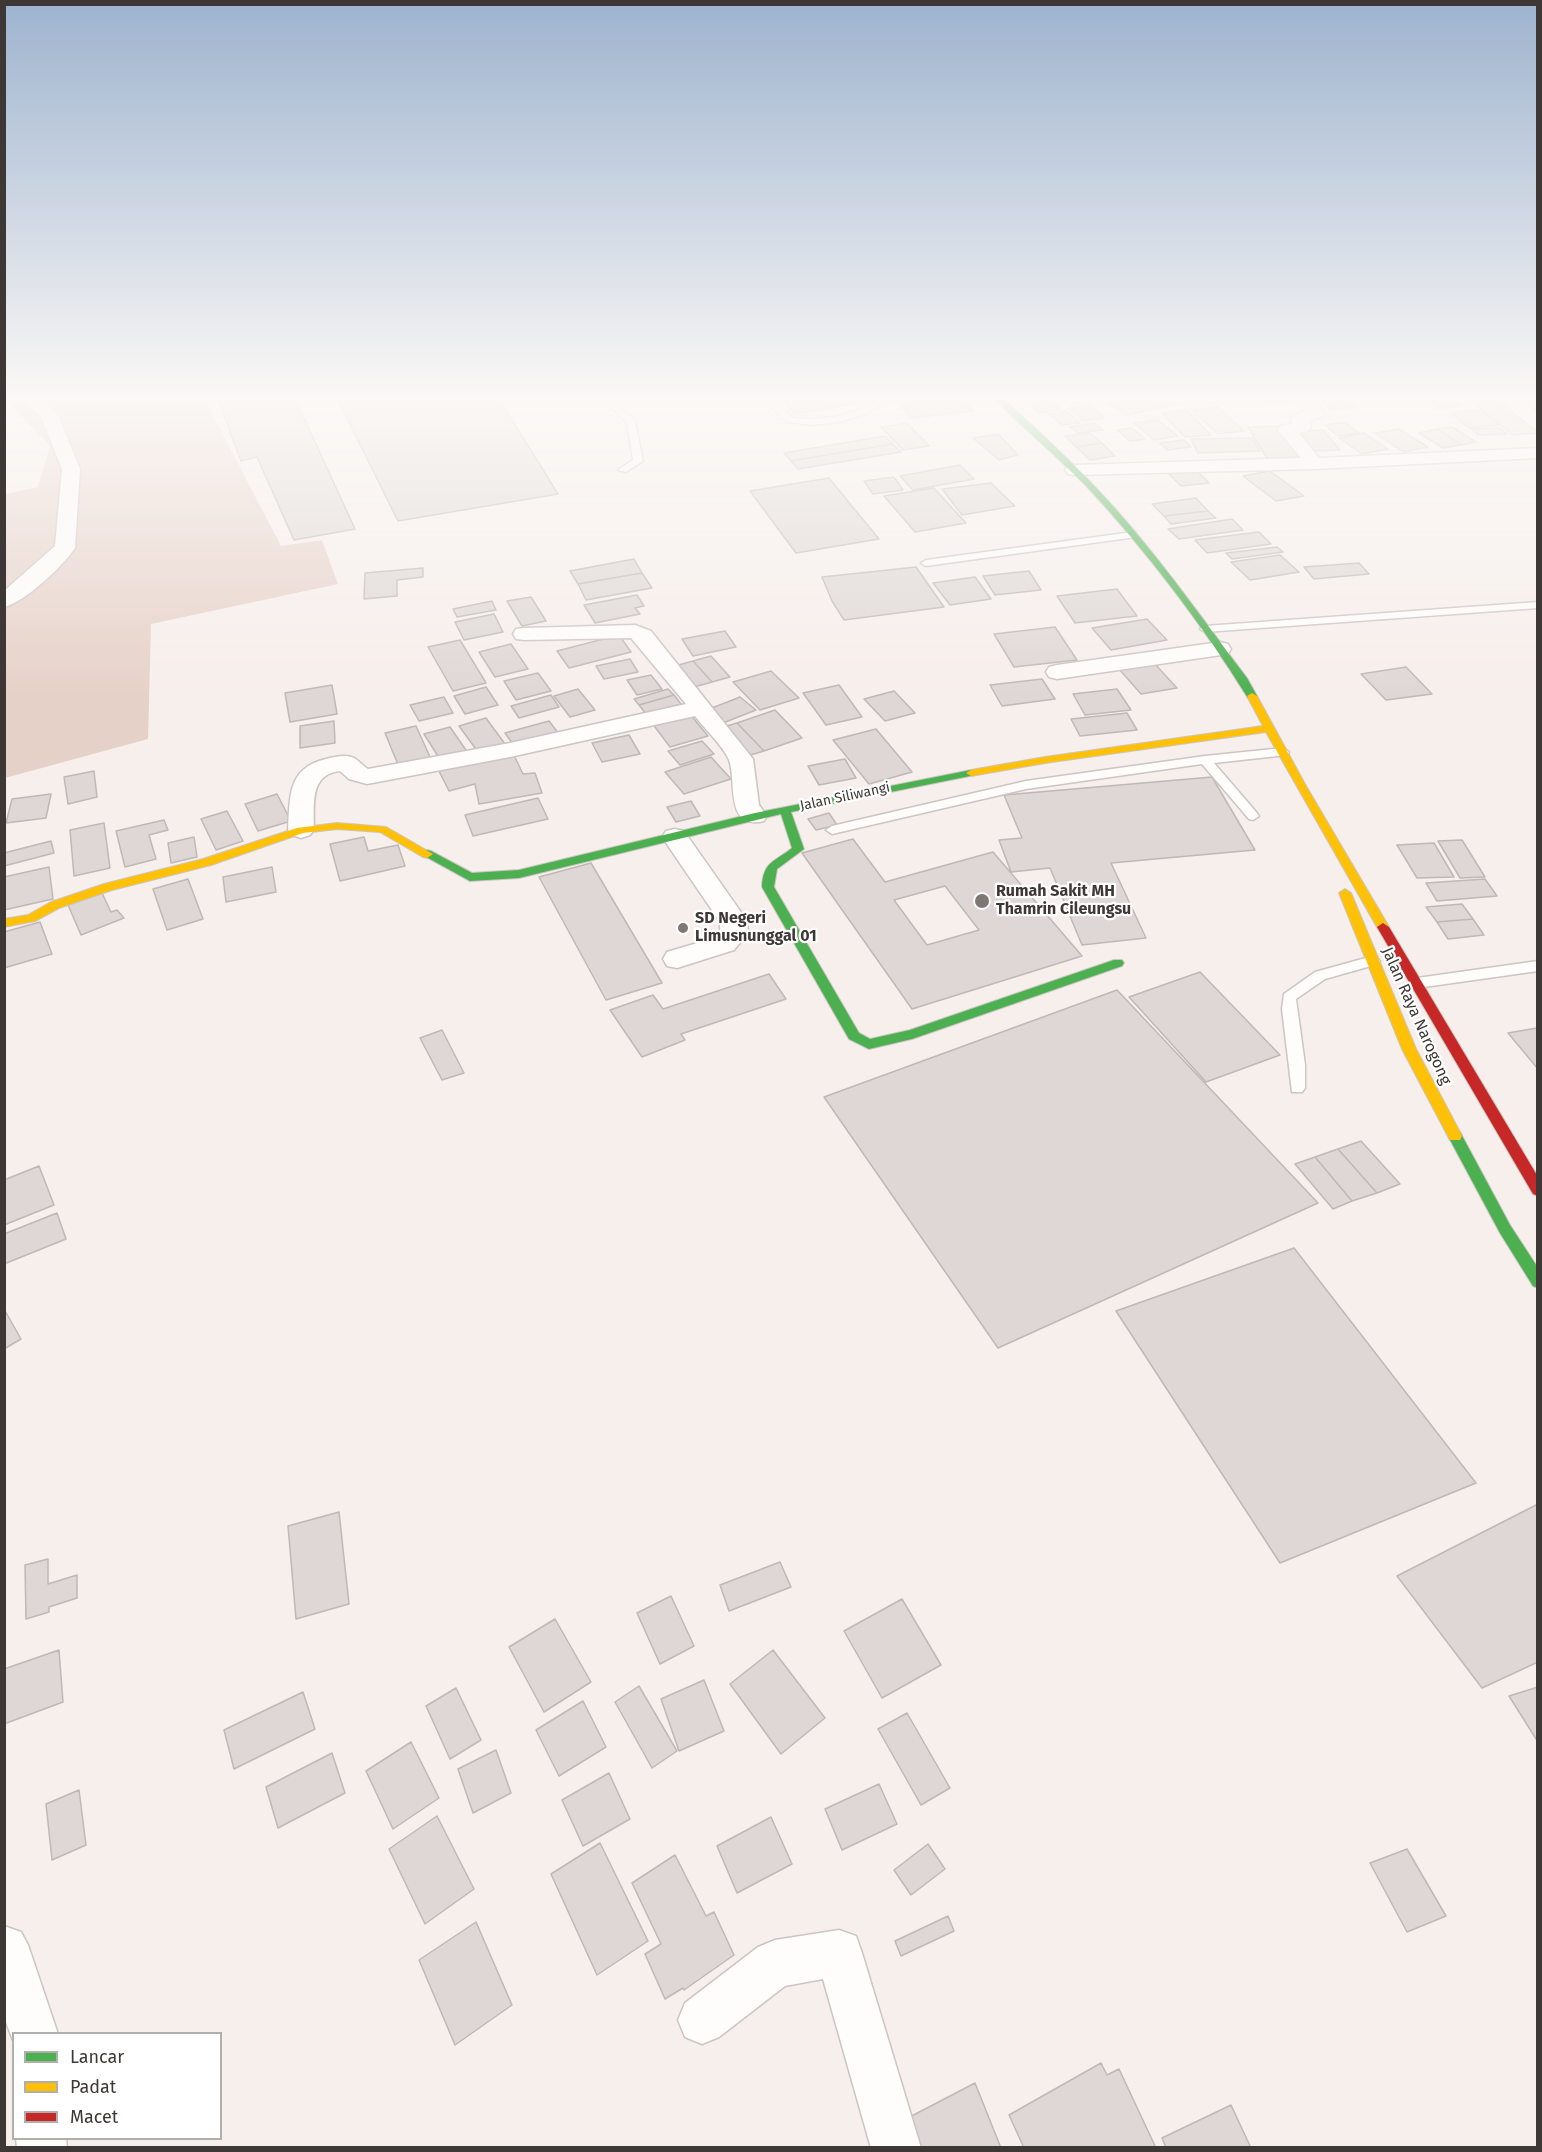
<!DOCTYPE html>
<html>
<head>
<meta charset="utf-8">
<style>
  body { margin:0 }
  #map { position:relative; width:1542px; height:2152px; overflow:hidden; background:#f7efec; font-family:"Fira Sans",sans-serif }
  canvas { display:block }
  .frame { position:absolute; inset:0; border:6px solid #3d3835; pointer-events:none }
  .legend { position:absolute; left:12px; top:2032px; width:210px; height:108px; box-sizing:border-box; background:#fff; border:2px solid #b1afae; margin:0; padding:8px 10px; list-style:none; font-size:18px; color:#3d3835 }
  .legend li { display:flex; align-items:center; gap:12px; height:30px }
  .legend b { width:30px; border:2px solid #b1afae }
</style>
</head>
<body>
<div id="map">
<canvas width="1542" height="2152"></canvas>
<div class="frame"></div>
<ul class="legend">
<li><b style="height:8px;background:#4caf50"></b>Lancar</li>
<li><b style="height:8px;background:#ffc107"></b>Padat</li>
<li><b style="height:8px;background:#c62828"></b>Macet</li>
</ul>
</div>
<script>
const ctx = document.querySelector('canvas').getContext('2d');
ctx.lineJoin = 'round';
function fillPath(path, color) { ctx.fillStyle = color; ctx.fill(path, 'evenodd'); }
function stroke(path, color, width, dash) { ctx.strokeStyle = color; ctx.lineWidth = width; ctx.lineCap = dash ? 'butt' : 'round'; ctx.setLineDash(dash || []); ctx.stroke(path); }
function drawText(font, color, halo, rows, align = 'center') {
  ctx.font = font + ' "Fira Sans",sans-serif'; ctx.lineWidth = 4.5; ctx.setLineDash([]); ctx.textBaseline = 'middle'; ctx.strokeStyle = halo; ctx.fillStyle = color; for (const [text, x, y, turn = 0] of rows) {
    ctx.save(); ctx.translate(x, y); ctx.rotate((+turn || 0) * Math.PI / 180); ctx.textAlign = isNaN(turn) ? turn : align; if (halo) ctx.strokeText(text, 0, 0); ctx.fillText(text, 0, 0); ctx.restore();
  }
}
const green = new Path2D(`
  M 5,396 L 203,396 L 281,546 L 322,540 L 338,584 L 151,624 L 148,739 L 5,778 L 5,494 L 38,487 L 50,446 L 5,399 Z`);
const building = new Path2D(`
  M 239,396 L 294,396 L 355,529 L 294,540 L 257,457 L 241,461 L 218,399 Z
  M 336,396 L 475,396 L 477,399 L 499,399 L 558,494 L 398,521 Z
  M 779,396 L 859,396 L 866,402 L 795,414 Z
  M 960,396 L 973,411 L 911,418 L 899,403 Z
  M 1046,396 L 1061,409 L 1039,413 L 1021,397 Z
  M 1138,396 L 1165,396 L 1177,404 L 1127,415 L 1108,403 Z
  M 1262,396 L 1288,396 L 1291,402 L 1265,402 Z
  M 1316,396 L 1346,396 L 1358,407 L 1331,410 Z
  M 1424,396 L 1451,396 L 1463,406 L 1438,408 Z
  M 1502,399 L 1538,427 L 1538,433 L 1513,435 L 1472,402 Z
  M 1538,399 L 1538,417 L 1517,401 Z
  M 1090,405 L 1105,418 L 1083,421 L 1069,408 Z
  M 1218,407 L 1244,431 L 1218,434 L 1192,410 Z
  M 1187,410 L 1211,435 L 1185,437 L 1162,413 Z
  M 1480,410 L 1499,425 L 1469,428 L 1451,413 Z
  M 1066,411 L 1080,423 L 1062,425 L 1049,414 Z
  M 1157,420 L 1178,436 L 1154,440 L 1134,423 Z
  M 1345,422 L 1359,433 L 1338,436 L 1325,425 Z
  M 907,423 L 929,446 L 903,450 L 881,427 Z
  M 1095,423 L 1103,430 L 1078,433 L 1070,427 Z
  M 1281,426 L 1301,458 L 1267,458 L 1248,427 Z
  M 1452,427 L 1476,442 L 1461,445 L 1437,429 Z
  M 1132,428 L 1145,439 L 1130,441 L 1117,430 Z
  M 1500,428 L 1507,434 L 1478,435 L 1472,429 Z
  M 1399,429 L 1428,447 L 1403,452 L 1375,433 Z
  M 1437,429 L 1461,445 L 1443,448 L 1419,433 Z
  M 1323,430 L 1340,450 L 1314,451 L 1299,431 Z
  M 1090,433 L 1102,443 L 1076,447 L 1065,436 Z
  M 1364,433 L 1388,449 L 1362,454 L 1339,438 Z
  M 998,434 L 1018,455 L 999,460 L 973,438 Z
  M 885,436 L 893,444 L 791,461 L 784,453 Z
  M 1252,438 L 1260,451 L 1198,453 L 1191,439 Z
  M 1184,440 L 1191,447 L 1167,450 L 1160,443 Z
  M 1102,443 L 1115,456 L 1090,460 L 1076,447 Z
  M 893,444 L 901,452 L 798,469 L 791,461 Z
  M 960,465 L 974,479 L 913,490 L 900,476 Z
  M 1193,467 L 1209,483 L 1181,486 L 1166,471 Z
  M 1270,471 L 1304,496 L 1276,501 L 1243,476 Z
  M 894,477 L 903,490 L 873,494 L 864,481 Z
  M 829,478 L 879,539 L 796,553 L 750,491 Z
  M 991,483 L 1015,506 L 962,515 L 942,489 Z
  M 934,488 L 966,523 L 915,532 L 884,496 Z
  M 1196,498 L 1208,511 L 1164,516 L 1152,504 Z
  M 1208,511 L 1216,518 L 1171,524 L 1164,516 Z
  M 1232,519 L 1243,530 L 1179,539 L 1168,529 Z
  M 1259,532 L 1271,544 L 1207,553 L 1195,540 Z
  M 1277,547 L 1283,552 L 1232,559 L 1226,553 Z
  M 1280,555 L 1299,572 L 1250,580 L 1231,562 Z
  M 634,559 L 642,573 L 578,584 L 570,571 Z
  M 1359,563 L 1369,574 L 1314,579 L 1304,567 Z
  M 916,567 L 944,607 L 844,620 L 832,601 L 822,577 Z
  M 423,568 L 423,577 L 397,580 L 397,596 L 364,599 L 365,573 Z
  M 1029,571 L 1041,590 L 995,595 L 983,576 Z
  M 642,573 L 652,588 L 586,600 L 578,584 Z
  M 975,577 L 991,599 L 950,605 L 933,583 Z
  M 1117,589 L 1137,616 L 1075,623 L 1057,596 Z
  M 637,595 L 644,606 L 635,608 L 640,614 L 595,623 L 584,605 Z
  M 531,597 L 546,621 L 522,626 L 507,601 Z
  M 492,601 L 496,610 L 457,617 L 453,609 Z
  M 494,614 L 503,632 L 464,640 L 455,622 Z
  M 1147,619 L 1167,640 L 1111,650 L 1092,628 Z
  M 1055,627 L 1077,660 L 1014,667 L 994,634 Z
  M 725,631 L 736,647 L 693,656 L 682,639 Z
  M 619,635 L 631,652 L 569,668 L 557,651 Z
  M 460,640 L 486,683 L 453,691 L 428,647 Z
  M 511,644 L 528,669 L 495,677 L 479,652 Z
  M 711,656 L 730,677 L 712,682 L 693,661 Z
  M 630,659 L 638,672 L 604,679 L 596,666 Z
  M 693,661 L 712,682 L 694,687 L 675,666 Z
  M 1154,663 L 1177,688 L 1141,694 L 1119,669 Z
  M 1406,667 L 1432,694 L 1386,700 L 1361,674 Z
  M 771,671 L 799,698 L 760,710 L 733,682 Z
  M 538,673 L 551,691 L 516,700 L 504,681 Z
  M 651,675 L 662,689 L 637,695 L 627,680 Z
  M 1042,679 L 1055,699 L 1002,706 L 990,685 Z
  M 332,685 L 337,714 L 290,722 L 285,693 Z
  M 839,685 L 862,717 L 826,725 L 803,693 Z
  M 486,687 L 498,705 L 465,714 L 454,696 Z
  M 578,689 L 595,710 L 570,717 L 554,696 Z
  M 668,689 L 674,695 L 639,705 L 634,699 Z
  M 1117,689 L 1131,710 L 1085,715 L 1073,694 Z
  M 894,691 L 915,713 L 885,721 L 864,699 Z
  M 551,695 L 559,707 L 519,718 L 511,706 Z
  M 674,695 L 681,704 L 646,714 L 639,705 Z
  M 444,697 L 453,713 L 419,721 L 410,705 Z
  M 740,697 L 756,710 L 723,723 L 707,710 Z
  M 775,710 L 802,738 L 764,751 L 737,723 Z
  M 689,713 L 708,736 L 670,747 L 652,723 Z
  M 1127,713 L 1137,730 L 1080,736 L 1071,719 Z
  M 486,718 L 505,744 L 478,752 L 459,726 Z
  M 334,721 L 335,743 L 300,748 L 300,726 Z
  M 549,721 L 559,734 L 515,747 L 505,733 Z
  M 737,723 L 764,751 L 747,756 L 720,728 Z
  M 416,726 L 431,759 L 399,767 L 385,733 Z
  M 450,727 L 468,753 L 441,761 L 424,734 Z
  M 876,729 L 912,772 L 869,784 L 833,740 Z
  M 629,735 L 640,754 L 602,762 L 592,743 Z
  M 702,741 L 714,754 L 680,765 L 668,751 Z
  M 512,751 L 523,774 L 535,773 L 542,793 L 479,804 L 475,784 L 449,791 L 437,767 Z
  M 711,757 L 731,779 L 684,794 L 665,772 Z
  M 845,759 L 856,778 L 819,785 L 808,766 Z
  M 94,771 L 97,797 L 68,804 L 64,777 Z
  M 1212,777 L 1255,850 L 1111,863 L 1146,938 L 1082,945 L 1050,868 L 1011,872 L 999,840 L 1022,838 L 1004,795 Z
  M 51,794 L 46,818 L 6,823 L 12,799 Z
  M 277,794 L 291,821 L 258,831 L 245,804 Z
  M 538,798 L 548,819 L 473,836 L 465,815 Z
  M 691,801 L 700,816 L 676,822 L 667,807 Z
  M 227,811 L 243,841 L 216,850 L 201,819 Z
  M 829,813 L 837,825 L 816,830 L 808,819 Z
  M 164,820 L 168,830 L 149,835 L 156,859 L 125,867 L 116,831 Z
  M 104,823 L 110,868 L 74,876 L 70,830 Z
  M 194,837 L 197,857 L 171,863 L 168,843 Z
  M 364,837 L 368,851 L 398,845 L 405,866 L 340,881 L 330,844 Z
  M 853,839 L 885,882 L 993,852 L 1082,956 L 912,1009 L 802,853 ZM 945,886 L 979,930 L 927,945 L 894,900 Z
  M 1462,840 L 1485,877 L 1460,878 L 1438,841 Z
  M 51,841 L 54,853 L 4,866 L 4,853 Z
  M 1434,843 L 1454,877 L 1417,878 L 1397,845 Z
  M 591,863 L 662,983 L 606,1000 L 539,877 Z
  M 49,867 L 53,899 L 4,910 L 4,877 Z
  M 272,867 L 276,892 L 226,902 L 223,877 Z
  M 188,879 L 203,919 L 167,930 L 153,889 Z
  M 1485,879 L 1497,896 L 1437,901 L 1426,883 Z
  M 102,893 L 111,912 L 117,910 L 124,918 L 81,935 L 68,905 Z
  M 1462,904 L 1473,919 L 1437,922 L 1426,907 Z
  M 1473,919 L 1484,935 L 1448,939 L 1437,922 Z
  M 40,922 L 52,954 L 4,968 L 4,932 Z
  M 1200,972 L 1280,1055 L 1206,1082 L 1129,997 Z
  M 769,974 L 786,999 L 681,1034 L 685,1040 L 642,1057 L 610,1010 L 653,995 L 663,1009 Z
  M 1117,990 L 1318,1203 L 998,1348 L 824,1097 Z
  M 1537,1028 L 1538,1029 L 1538,1069 L 1508,1033 Z
  M 442,1030 L 464,1073 L 442,1080 L 420,1038 Z
  M 1361,1141 L 1400,1184 L 1377,1193 L 1338,1149 Z
  M 1338,1149 L 1377,1193 L 1352,1201 L 1315,1157 Z
  M 1315,1157 L 1352,1201 L 1333,1209 L 1295,1164 Z
  M 39,1166 L 54,1205 L 4,1225 L 4,1180 Z
  M 57,1213 L 66,1239 L 4,1264 L 4,1234 Z
  M 1294,1248 L 1476,1483 L 1280,1563 L 1116,1311 Z
  M 4,1309 L 21,1339 L 4,1349 Z
  M 1538,1504 L 1538,1662 L 1482,1688 L 1397,1576 Z
  M 339,1512 L 349,1604 L 296,1619 L 288,1526 Z
  M 48,1559 L 48,1584 L 77,1575 L 77,1598 L 49,1607 L 49,1612 L 26,1619 L 25,1565 Z
  M 780,1562 L 791,1587 L 729,1611 L 720,1585 Z
  M 671,1596 L 694,1646 L 660,1664 L 637,1613 Z
  M 902,1599 L 941,1665 L 882,1698 L 844,1631 Z
  M 555,1619 L 591,1682 L 544,1712 L 509,1647 Z
  M 59,1650 L 63,1702 L 4,1724 L 4,1669 Z
  M 773,1650 L 825,1718 L 781,1754 L 730,1684 Z
  M 704,1680 L 724,1731 L 679,1751 L 661,1699 Z
  M 639,1686 L 677,1751 L 652,1768 L 615,1702 Z
  M 1538,1687 L 1538,1742 L 1509,1696 Z
  M 456,1688 L 481,1740 L 450,1759 L 426,1706 Z
  M 303,1692 L 315,1729 L 234,1769 L 224,1730 Z
  M 583,1701 L 606,1747 L 559,1776 L 536,1730 Z
  M 907,1713 L 950,1788 L 921,1805 L 878,1729 Z
  M 411,1742 L 439,1798 L 393,1829 L 366,1771 Z
  M 496,1750 L 511,1793 L 473,1813 L 458,1769 Z
  M 332,1753 L 345,1793 L 278,1828 L 266,1787 Z
  M 609,1773 L 630,1819 L 583,1846 L 562,1800 Z
  M 879,1784 L 897,1824 L 842,1850 L 825,1809 Z
  M 79,1790 L 86,1845 L 52,1860 L 46,1804 Z
  M 437,1816 L 474,1889 L 425,1924 L 389,1849 Z
  M 771,1817 L 792,1864 L 737,1893 L 717,1846 Z
  M 600,1843 L 648,1941 L 597,1975 L 551,1874 Z
  M 928,1844 L 945,1869 L 911,1895 L 894,1870 Z
  M 1407,1849 L 1446,1916 L 1407,1932 L 1370,1863 Z
  M 675,1855 L 706,1916 L 714,1912 L 734,1955 L 684,1990 L 683,1988 L 665,1999 L 645,1954 L 661,1944 L 632,1883 Z
  M 948,1916 L 954,1931 L 901,1956 L 895,1941 Z
  M 476,1922 L 512,2005 L 455,2045 L 419,1960 Z
  M 1101,2063 L 1107,2075 L 1119,2069 L 1156,2148 L 1024,2148 L 1009,2115 Z
  M 975,2083 L 1001,2148 L 914,2148 L 904,2120 Z
  M 1231,2105 L 1251,2148 L 1166,2148 L 1162,2138 Z`);
const lane = new Path2D(`
  M 599,396 L 608,396 L 635,421 L 643,461 L 626,472 L 618,470 L 633,460 L 627,422 Z
  M 759,396 L 768,396 L 793,418 L 812,419 L 835,417 L 859,410 L 882,397 L 912,396 L 884,402 L 865,414 L 839,422 L 812,425 L 788,422 Z
  M 1133,532 L 1136,533 L 1136,537 L 926,566 L 921,563 L 926,560 Z
  M 1538,602 L 1538,608 L 1205,632 L 1200,629 L 1205,626 Z
  M 1283,748 L 1289,752 L 1287,755 L 1214,763 L 1257,813 L 1259,816 L 1253,820 L 1249,819 L 1202,764 L 1026,789 L 832,834 L 826,830 L 832,826 L 1026,781 L 1205,756 Z
  M 1373,956 L 1380,961 L 1378,964 L 1325,979 L 1296,999 L 1305,1065 L 1305,1088 L 1302,1092 L 1292,1092 L 1282,1009 L 1284,994 L 1315,972 Z
  M 1538,961 L 1538,971 L 1417,988 L 1410,983 L 1417,978 Z`);
const street = new Path2D(`
  M 20,396 L 38,396 L 58,415 L 80,469 L 75,548 C 63,566 25,602 4,607 L 4,591 L 55,546 L 62,469 L 41,417 Z
  M 1293,396 L 1310,396 L 1325,413 L 1322,417 L 1309,421 L 1311,427 L 1308,431 L 1299,433 L 1319,458 L 1538,448 L 1538,458 L 1315,469 L 1074,475 L 1068,474 L 1065,470 L 1068,466 L 1074,465 L 1301,458 L 1278,430 L 1281,426 L 1292,424 L 1291,419 L 1294,415 L 1305,411 Z
  M 1499,396 L 1517,396 L 1538,414 L 1538,428 L 1532,427 L 1501,401 Z
  M 635,625 L 651,631 L 753,759 L 759,805 L 767,816 L 764,821 C 724,831 737,780 729,760 C 724,747 704,728 695,716 L 510,757 L 367,784 L 349,779 L 340,771 C 309,774 314,806 314,830 L 310,835 L 301,838 L 292,835 L 288,830 C 290,797 287,768 326,759 C 334,757 346,754 354,758 C 359,761 363,766 368,769 L 510,743 L 686,704 L 631,638 L 524,640 L 516,639 L 513,634 L 516,629 L 524,628 Z
  M 1220,642 L 1228,644 L 1231,649 L 1228,654 L 1057,679 L 1049,677 L 1046,672 L 1049,667 L 1057,665 Z
  M 675,829 L 684,831 L 743,915 L 747,921 L 748,933 L 734,950 L 677,968 L 667,966 L 663,959 L 667,952 L 714,938 L 720,931 L 720,922 L 662,837 L 666,831 Z
  M 4,1926 L 21,1932 L 28,1945 L 58,2034 L 14,2034 L 14,2043 L 4,2017 Z
  M 839,1930 L 856,1936 L 862,1953 L 921,2148 L 871,2148 L 823,1979 L 785,1986 L 719,2037 L 702,2044 L 685,2037 L 678,2020 L 685,2003 L 758,1947 L 775,1940 Z
  M 16,2138 L 66,2138 L 67,2148 L 17,2148 Z`);
const fast = new Path2D(`
  M 992,396 L 1000,396 C 1045,436 1088,476 1127,522 C 1170,572 1207,625 1247,678 L 1257,696 L 1256,698 L 1248,698 C 1202,624 1147,552 1088,488 C 1057,456 1022,428 992,396 Z
  M 971,770 L 976,773 L 975,775 L 791,812 L 804,849 L 777,869 L 774,887 L 859,1033 L 870,1039 L 910,1030 L 1114,960 L 1122,960 L 1124,963 L 1122,966 L 912,1039 L 869,1049 L 849,1039 L 762,887 C 763,861 775,862 792,848 L 781,814 L 519,878 L 470,881 L 421,854 L 427,850 L 431,851 L 472,873 L 519,870 L 755,813 Z
  M 1455,1131 L 1460,1132 L 1510,1225 L 1538,1268 L 1538,1288 L 1533,1286 L 1500,1233 L 1448,1136 L 1450,1132 Z`);
const slow = new Path2D(`
  M 1252,693 L 1257,696 L 1306,786 L 1389,927 L 1387,930 L 1379,930 L 1377,927 L 1266,732 L 1045,763 L 971,776 L 966,773 L 971,770 L 1045,757 L 1263,726 L 1247,696 Z
  M 337,823 L 386,827 L 433,854 L 427,858 L 423,857 L 380,832 L 337,829 L 303,833 L 211,865 L 112,890 L 59,908 L 35,921 L 4,927 L 4,919 L 28,915 L 51,902 L 104,884 L 203,859 L 297,828 Z
  M 1345,889 L 1351,893 L 1416,1049 L 1462,1136 L 1460,1140 L 1450,1140 L 1402,1049 L 1339,893 Z`);
const jam = new Path2D(`
  M 1383,923 L 1389,927 L 1538,1177 L 1538,1196 L 1533,1194 L 1377,927 Z`);
const markers = [
  [982,901,8,"#7e7875"],
  [683,928,6,"#7e7875"]
];
const farStreetnames = [
  ["Jalan Siliwangi",845,797,-12]
];
const poiNames = [
  ["Rumah Sakit MH",996,892],
  ["Thamrin Cileungsu",996,910],
  ["SD Negeri",695,919],
  ["Limusnunggal 01",695,937]
];
const streetNames = [
  ["Jalan Raya Narogong",1416,1016,66]
];
fillPath(green, '#e6d1c8');
fillPath(building, '#ded7d5');
stroke(building, '#beb8b6', 1.5);
stroke(lane, '#cbc5c3', 3);
stroke(street, '#cbc5c3', 3);
stroke(fast, '#cbc5c3', 2);
stroke(slow, '#cbc5c3', 2);
stroke(jam, '#cbc5c3', 2);
fillPath(lane, '#fefdfc');
fillPath(street, '#fefdfc');
fillPath(fast, '#4caf50');
fillPath(slow, '#ffc107');
fillPath(jam, '#c62828');
const sky = ctx.createLinearGradient(0, 0, 0, 697);
sky.addColorStop(0, '#9db3ce');
sky.addColorStop(0.57, '#fbf8f6');
sky.addColorStop(1, '#fbf8f600');
ctx.fillStyle = sky;
ctx.fillRect(0, 0, 1542, 697);
for (const [x, y, r, color] of markers) { const dot = new Path2D(); dot.arc(x, y, r, 0, 2 * Math.PI); ctx.fillStyle = color; ctx.fill(dot); stroke(dot, '#fff', 2); }
drawText('14px', '#3d3835', '#fff', farStreetnames);
drawText('bold 16px', '#3d3835', '#fff', poiNames, 'left');
drawText('16px', '#3d3835', '#fff', streetNames);
</script>
</body>
</html>
